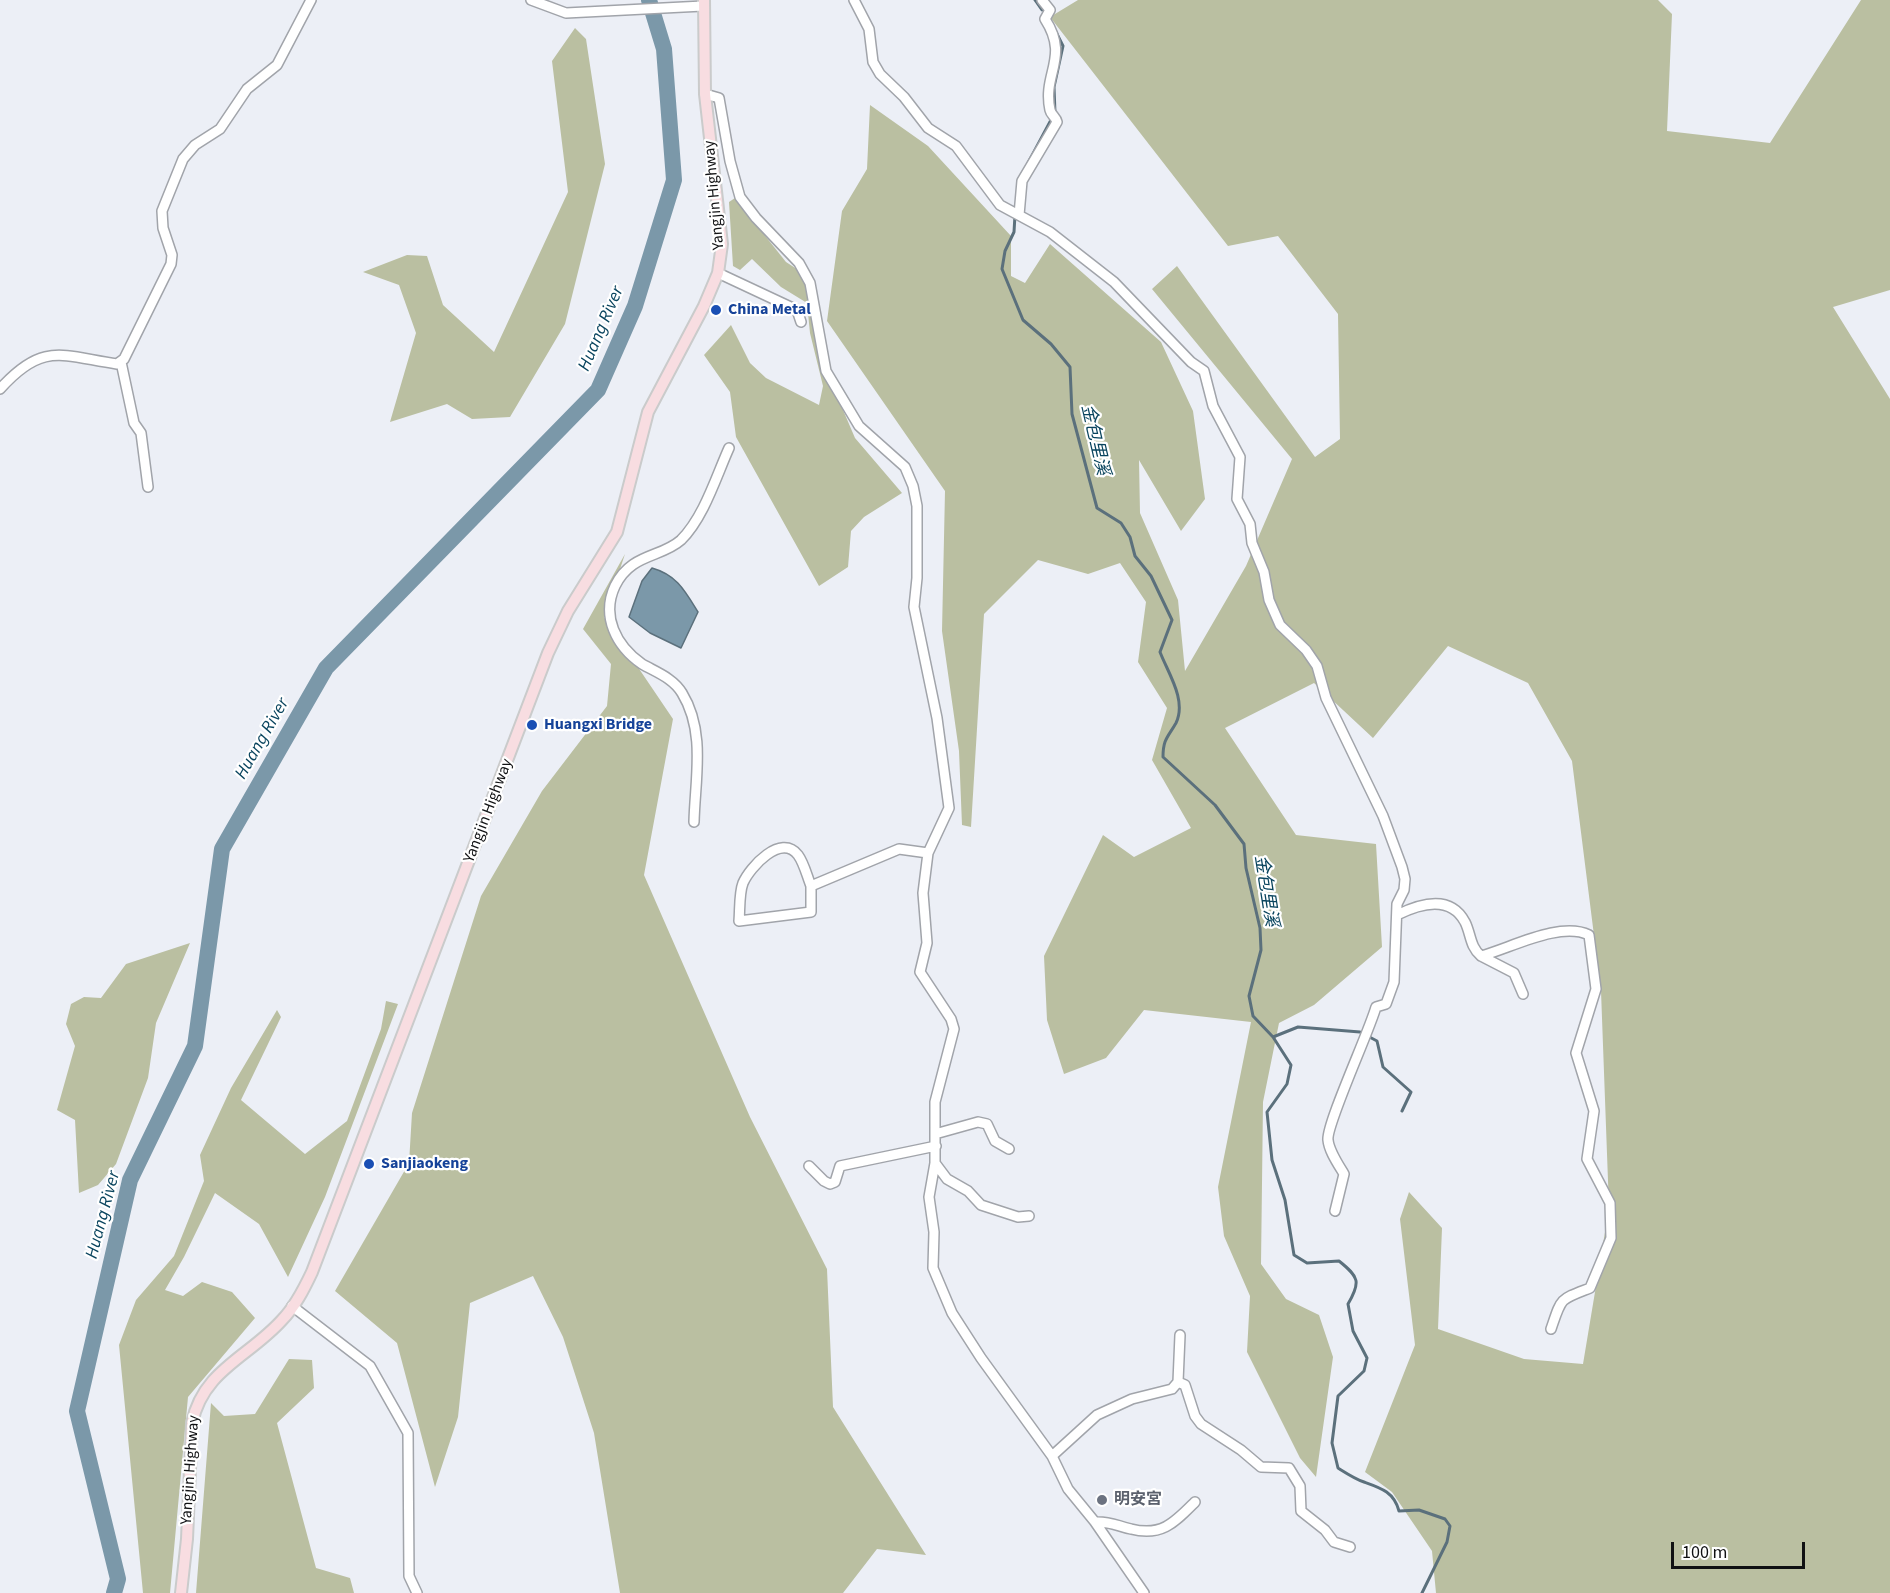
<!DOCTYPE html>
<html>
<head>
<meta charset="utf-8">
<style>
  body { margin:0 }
  #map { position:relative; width:1890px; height:1593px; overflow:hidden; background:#eceff6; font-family:"Source Sans 3",sans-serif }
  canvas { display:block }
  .scale { position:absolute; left:1671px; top:1542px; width:134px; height:27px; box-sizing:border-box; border:3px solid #101113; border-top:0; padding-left:8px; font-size:18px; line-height:21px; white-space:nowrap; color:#101113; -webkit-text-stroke:4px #fff; paint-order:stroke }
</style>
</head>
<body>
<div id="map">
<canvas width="1890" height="1593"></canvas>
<div class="scale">100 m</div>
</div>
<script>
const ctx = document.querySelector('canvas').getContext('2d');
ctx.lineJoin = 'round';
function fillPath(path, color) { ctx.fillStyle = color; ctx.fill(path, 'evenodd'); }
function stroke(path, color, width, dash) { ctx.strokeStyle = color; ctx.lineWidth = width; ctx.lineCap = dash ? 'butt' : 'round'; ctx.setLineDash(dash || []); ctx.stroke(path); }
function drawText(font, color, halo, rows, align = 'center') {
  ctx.font = font + ' "Source Sans 3","Noto Sans TC",sans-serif'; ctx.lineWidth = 4.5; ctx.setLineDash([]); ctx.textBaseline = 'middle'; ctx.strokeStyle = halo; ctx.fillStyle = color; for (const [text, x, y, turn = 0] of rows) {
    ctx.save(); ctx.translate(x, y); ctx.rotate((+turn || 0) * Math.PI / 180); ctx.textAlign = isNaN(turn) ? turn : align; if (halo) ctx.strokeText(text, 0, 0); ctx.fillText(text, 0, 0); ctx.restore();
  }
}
const forest = new Path2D(`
  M 1078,0 L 1658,0 L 1672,14 L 1667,131 L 1770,143 L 1861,0 L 1890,0 L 1890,290 L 1833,307 L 1890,399 L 1890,1593 L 1436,1593 L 1432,1551 L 1392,1492 L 1365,1472 L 1415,1345 L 1400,1219 L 1409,1192 L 1442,1228 L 1438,1329 L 1524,1359 L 1583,1364 L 1609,1208 L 1601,991 L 1572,761 L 1528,683 L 1448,646 L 1373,738 L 1314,683 L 1225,728 L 1296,835 L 1376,844 L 1382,947 L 1314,1005 L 1279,1023 L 1263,1102 L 1261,1264 L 1286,1299 L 1319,1315 L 1333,1357 L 1316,1477 L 1300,1458 L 1247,1352 L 1250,1296 L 1224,1236 L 1218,1187 L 1251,1022 L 1144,1010 L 1106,1058 L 1064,1074 L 1047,1020 L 1044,956 L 1103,835 L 1134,857 L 1191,828 L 1152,760 L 1167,708 L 1138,662 L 1146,602 L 1120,563 L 1088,574 L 1038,560 L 984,614 L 971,827 L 962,825 L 959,751 L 942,631 L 945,491 L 827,321 L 842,211 L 867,169 L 870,105 L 928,146 L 1011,236 L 1011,276 L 1025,283 L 1050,244 L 1161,342 L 1193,411 L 1205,499 L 1181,531 L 1139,460 L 1140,513 L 1178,600 L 1185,671 L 1246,566 L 1292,459 L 1152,289 L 1177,266 L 1315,457 L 1340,439 L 1338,314 L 1278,236 L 1228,246 L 1050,17 Z
  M 575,28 L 586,39 L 605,164 L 565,324 L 510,417 L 472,419 L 447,404 L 390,422 L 416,333 L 399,285 L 363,272 L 407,255 L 427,256 L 443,305 L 494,352 L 568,192 L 552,61 Z
  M 735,198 L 786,262 L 803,273 L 834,389 L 855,438 L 902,493 L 864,517 L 851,531 L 848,567 L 819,586 L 736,437 L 730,392 L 704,355 L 731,325 L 750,363 L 766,378 L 819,405 L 823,386 L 810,333 L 807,303 L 781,287 L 752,259 L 740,270 L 733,266 L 729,202 Z
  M 625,554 L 604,617 L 673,719 L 644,875 L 750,1117 L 827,1269 L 833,1407 L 926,1555 L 877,1549 L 843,1593 L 620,1593 L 594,1433 L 563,1337 L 533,1276 L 470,1303 L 458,1417 L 435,1487 L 397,1343 L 335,1291 L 409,1163 L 412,1113 L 481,896 L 542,791 L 607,706 L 611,664 L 583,629 Z
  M 190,943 L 156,1023 L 148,1078 L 116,1164 L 98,1185 L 79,1193 L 75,1120 L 57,1110 L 75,1046 L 66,1024 L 71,1004 L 84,997 L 101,998 L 126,964 Z
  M 386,1001 L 398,1004 L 325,1197 L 288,1277 L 259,1224 L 215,1193 L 184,1257 L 165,1290 L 183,1296 L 202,1282 L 232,1292 L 255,1318 L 188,1397 L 170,1593 L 143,1593 L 119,1345 L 136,1300 L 174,1256 L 204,1181 L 200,1155 L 231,1088 L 277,1010 L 281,1017 L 241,1100 L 305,1154 L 347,1121 L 381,1029 Z
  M 289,1359 L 312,1360 L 314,1388 L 277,1423 L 316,1568 L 350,1578 L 354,1593 L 196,1593 L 211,1403 L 224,1416 L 255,1414 Z`);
const water = new Path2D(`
  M 652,568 C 677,575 685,591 698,612 L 681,648 L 650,633 L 629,617 L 642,581 Z`);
const stream = new Path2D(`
  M 1035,0 L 1042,10
  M 1052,24 L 1063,46 L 1054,87 L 1055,113
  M 1028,163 L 1052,118
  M 1015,215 L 1014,232 L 1005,251 L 1002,269 L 1023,320 L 1051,344 L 1070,367 L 1072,414 L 1097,508 L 1121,523 L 1130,537 L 1135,556 L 1151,576 L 1172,620 L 1160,652 C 1168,673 1187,700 1176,723 C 1168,737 1163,739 1163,757 L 1215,805 L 1244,844 L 1246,868 L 1260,928 L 1261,950 L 1249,996 L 1253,1016 L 1273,1037 L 1291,1065 L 1287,1084 L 1267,1112 L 1272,1160 L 1285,1200 L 1294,1255 L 1307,1263 L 1339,1261 C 1359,1277 1361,1282 1348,1304 L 1353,1331 L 1367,1358 L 1364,1371 L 1338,1396 L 1332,1443 L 1338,1468 C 1346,1473 1355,1479 1364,1482 C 1381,1488 1394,1492 1399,1511 L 1419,1510 L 1445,1519 L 1450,1526 L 1447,1542 L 1422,1593
  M 1273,1037 L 1298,1027 L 1360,1032 L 1377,1041 L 1383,1067 L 1411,1092 L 1402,1111`);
const river = new Path2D(`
  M 114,1593 L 118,1579 L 77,1411 L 130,1180 L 195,1046 L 222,849 L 326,668 L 598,390 L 635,306 L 674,180 L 664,49 L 649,0`);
const minor = new Path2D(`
  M 531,0 L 566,13 L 703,6
  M 854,0 L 869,29 L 873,62 L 880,74 L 904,97 L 928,128 L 956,146 L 1000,205 L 1050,232 L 1114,282 L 1191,362 L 1204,371 L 1213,406 L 1240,457 L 1237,499 L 1250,524 L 1252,543 L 1264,572 L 1269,600 L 1280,625 L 1306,650 L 1317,666 L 1326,698 L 1383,816 L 1402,867 L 1405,879 L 1404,890 L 1397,904 L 1394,982 L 1386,1004 L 1376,1007 C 1369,1032 1326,1125 1328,1140 C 1329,1151 1338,1164 1344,1174 L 1335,1211
  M 705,94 L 719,98 L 730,161 L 740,197 L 756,218 L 799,263 L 810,283 L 826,371 L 859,426 L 905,467 L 913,486 L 917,506 L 917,578 L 914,607 L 937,718 L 949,808 L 928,853 L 923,893 L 927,943 L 920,972 L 951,1019 L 954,1029 L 935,1102 L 935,1163 L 929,1197 L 934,1232 L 933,1268 L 952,1313 L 981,1358 L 1052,1456 L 1068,1489 L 1095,1522 L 1144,1593
  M 1019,215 L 1022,181 L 1057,122 C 1056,117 1051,115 1050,110 C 1042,73 1070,58 1045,19 L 1050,10 L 1042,0
  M 718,273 L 797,310 L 801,322
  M 121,362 L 134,423 L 141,433 L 148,487
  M 0,389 C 43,341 62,356 117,364 L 124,359 L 171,264 L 172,255 L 163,228 L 162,211 L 183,159 L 195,145 L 220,129 L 247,89 L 277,65 L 311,0
  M 694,822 C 695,779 706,732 682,693 C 673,678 656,672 642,664 C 616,646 601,616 615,586 C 631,553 661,558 681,540 C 704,517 716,477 729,448
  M 811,886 C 807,876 804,863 798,855 C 781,833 750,867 743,883 C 739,893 740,910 739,921 L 811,912 L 811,886 L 899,849 L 928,853
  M 1397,915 C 1419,904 1450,894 1465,922 C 1471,934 1470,947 1481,956 C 1511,948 1560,921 1589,935 L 1596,989 L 1576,1053 L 1594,1111 L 1587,1159 L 1610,1203 L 1611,1238 L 1590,1288 C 1559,1300 1562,1297 1551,1329
  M 1481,956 L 1514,973 L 1523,994
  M 935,1134 L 978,1122 L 987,1124 L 995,1141 L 1009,1149
  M 935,1163 L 947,1179 L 968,1191 L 981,1205 L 1018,1217 L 1029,1216
  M 809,1166 L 824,1181 L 830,1184 L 835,1182 L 840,1166 L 936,1146
  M 292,1306 L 370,1366 L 408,1433 L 409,1576 L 417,1593
  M 1178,1382 L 1180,1335
  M 1052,1456 L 1097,1415 L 1132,1399 L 1172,1389 L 1178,1382 L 1185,1385 L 1195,1416 L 1201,1424 L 1241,1450 L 1261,1467 L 1289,1468 L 1300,1486 L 1301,1511 L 1325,1530 L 1334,1542 L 1350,1547
  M 1095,1522 C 1110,1521 1117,1526 1131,1529 C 1162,1537 1175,1522 1195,1502`);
const major = new Path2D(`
  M 181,1593 L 187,1539 L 192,1423 C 203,1370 249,1357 282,1320 C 295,1307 304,1289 312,1272 L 548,653 L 568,611 L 617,532 L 648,412 L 704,306 L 718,273 L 722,244 L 705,94 L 704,0`);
const markers = [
  [716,310,6,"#1a4fb4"],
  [532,725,6,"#1a4fb4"],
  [369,1164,6,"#1a4fb4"],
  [1102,1500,6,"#6b7280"]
];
const streetNames = [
  ["Yangjin Highway",715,195,-95],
  ["Yangjin Highway",489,811,-69],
  ["Yangjin Highway",191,1470,-86]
];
const transitNames = [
  ["China Metal",728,310],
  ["Huangxi Bridge",544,725],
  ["Sanjiaokeng",381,1164]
];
const worshipNames = [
  ["明安宮",1114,1500]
];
const waterNames = [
  ["Huang River",602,329,-67],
  ["金包里溪",1094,440,77],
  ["Huang River",263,739,-60],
  ["金包里溪",1265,891,81],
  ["Huang River",104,1215,-75]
];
fillPath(forest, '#babfa1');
fillPath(water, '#7b98a9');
stroke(water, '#5b707c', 1.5);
stroke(stream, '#5b707c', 3);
stroke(river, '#7b98a9', 16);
stroke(minor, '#a1a4aa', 12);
stroke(major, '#cacbcb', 14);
stroke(minor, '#fff', 9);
stroke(major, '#f8dde1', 10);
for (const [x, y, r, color] of markers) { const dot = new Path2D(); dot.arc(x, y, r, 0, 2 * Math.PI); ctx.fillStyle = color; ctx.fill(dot); stroke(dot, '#fff', 2); }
drawText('16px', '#101113', '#fff', streetNames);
drawText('bold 16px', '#164399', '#fff', transitNames, 'left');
drawText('bold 16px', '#5b616d', '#fff', worshipNames, 'left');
drawText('italic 18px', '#09445e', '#fff', waterNames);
</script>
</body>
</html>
